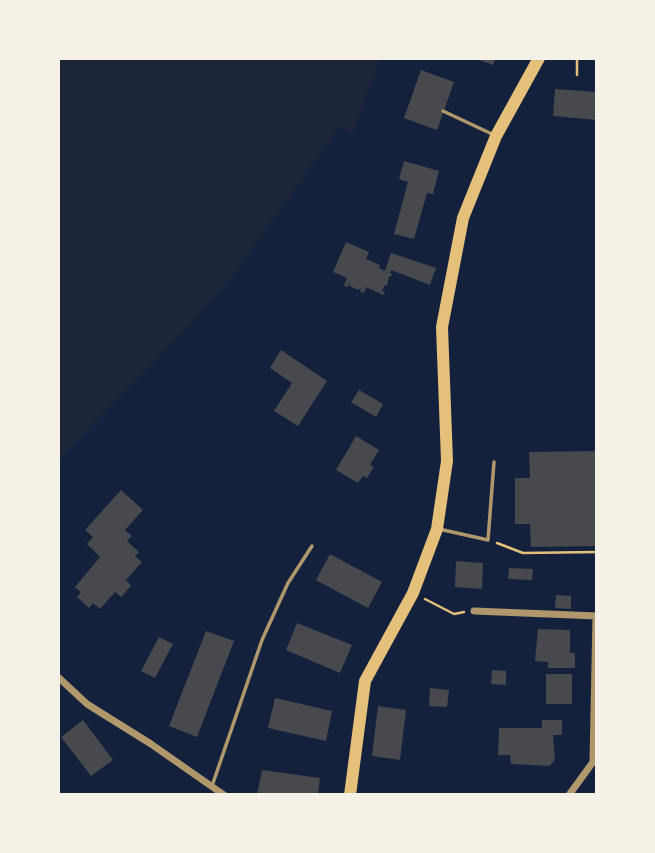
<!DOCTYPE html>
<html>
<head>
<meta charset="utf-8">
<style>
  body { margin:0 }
  #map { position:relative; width:655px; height:853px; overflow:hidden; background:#14213d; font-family:Rubik,sans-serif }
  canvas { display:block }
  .frame { position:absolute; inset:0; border:60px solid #f6f1e7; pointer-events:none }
</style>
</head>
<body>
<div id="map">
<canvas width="655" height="853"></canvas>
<div class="frame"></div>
</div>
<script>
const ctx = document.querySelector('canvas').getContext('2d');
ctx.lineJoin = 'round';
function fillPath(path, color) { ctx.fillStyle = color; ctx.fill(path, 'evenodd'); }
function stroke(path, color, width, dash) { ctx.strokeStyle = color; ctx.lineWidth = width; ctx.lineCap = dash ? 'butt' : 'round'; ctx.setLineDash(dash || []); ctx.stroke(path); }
const green = new Path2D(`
  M 58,58 L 380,58 L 353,132 L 339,127 L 225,287 L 58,461 Z`);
const building = new Path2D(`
  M 474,58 L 495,58 L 493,65 Z
  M 421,70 L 454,82 L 437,130 L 404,118 Z
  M 555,89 L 597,92 L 597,120 L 553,116 Z
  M 404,161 L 439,171 L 433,194 L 427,193 L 414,239 L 394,234 L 408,182 L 399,179 Z
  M 346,242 L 369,252 L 366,259 L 380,265 L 379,268 L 385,271 L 391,253 L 436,268 L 430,285 L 391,270 L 390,273 L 392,274 L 391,277 L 389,276 L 387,286 L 385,285 L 382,291 L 385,292 L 383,295 L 366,287 L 364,293 L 360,292 L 361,288 L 358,290 L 350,286 L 349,283 L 348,287 L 344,286 L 347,278 L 333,272 Z
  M 281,350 L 327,381 L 298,426 L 274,411 L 292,383 L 270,368 Z
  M 359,390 L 383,404 L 376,417 L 351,402 Z
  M 356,436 L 379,450 L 370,465 L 374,467 L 367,478 L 363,476 L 358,483 L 336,470 Z
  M 597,451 L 597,546 L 531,547 L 530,524 L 515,524 L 515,478 L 530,478 L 529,452 Z
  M 121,490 L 143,510 L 125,530 L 132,536 L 127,541 L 139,552 L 135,556 L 142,562 L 126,580 L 131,586 L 121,597 L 115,592 L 100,609 L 93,603 L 89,608 L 77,597 L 81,592 L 75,587 L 100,557 L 87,544 L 93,537 L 85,530 Z
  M 330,554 L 382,582 L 368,608 L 316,580 Z
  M 456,561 L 483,563 L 482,589 L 455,587 Z
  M 509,568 L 533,569 L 532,580 L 508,579 Z
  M 556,595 L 571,596 L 571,609 L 555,608 Z
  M 297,623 L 352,645 L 340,673 L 286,650 Z
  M 538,629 L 570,630 L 570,653 L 575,653 L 575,668 L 548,668 L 548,662 L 535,661 Z
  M 206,631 L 234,641 L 197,737 L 169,726 Z
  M 159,637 L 173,644 L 155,678 L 141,671 Z
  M 492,670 L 506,671 L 506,685 L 491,684 Z
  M 546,674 L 572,674 L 572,704 L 546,704 Z
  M 430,688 L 449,690 L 447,707 L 429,706 Z
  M 275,698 L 332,711 L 326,741 L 268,728 Z
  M 378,706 L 406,710 L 400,760 L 372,756 Z
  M 83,720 L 113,760 L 91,776 L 61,737 Z
  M 542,720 L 562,720 L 562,735 L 553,735 L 555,760 L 549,766 L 511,764 L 510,755 L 498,755 L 499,728 L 542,728 Z
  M 262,770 L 320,778 L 318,795 L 257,795 Z`);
const path = new Path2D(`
  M 577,58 L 577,75
  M 497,543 L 523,553 L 597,552
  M 425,599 L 454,614 L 464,612`);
const service = new Path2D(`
  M 443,111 L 492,134
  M 439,529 L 488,540 L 494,462
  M 212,786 L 262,640 L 288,583 L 312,546`);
const minor = new Path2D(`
  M 474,611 L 597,616
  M 58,677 L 87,704 L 151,744 L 224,795
  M 569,795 L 593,762 L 596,616`);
const primary = new Path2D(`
  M 350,795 L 365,681 L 413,593 L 437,529 L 447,461 L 442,327 L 463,218 L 496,136 L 539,58`);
fillPath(green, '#1d2539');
fillPath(building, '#48494c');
stroke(path, '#e5c07b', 2.5);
stroke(service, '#b1986c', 3.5);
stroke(minor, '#b1986c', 7);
stroke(primary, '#e5c07b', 12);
</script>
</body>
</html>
